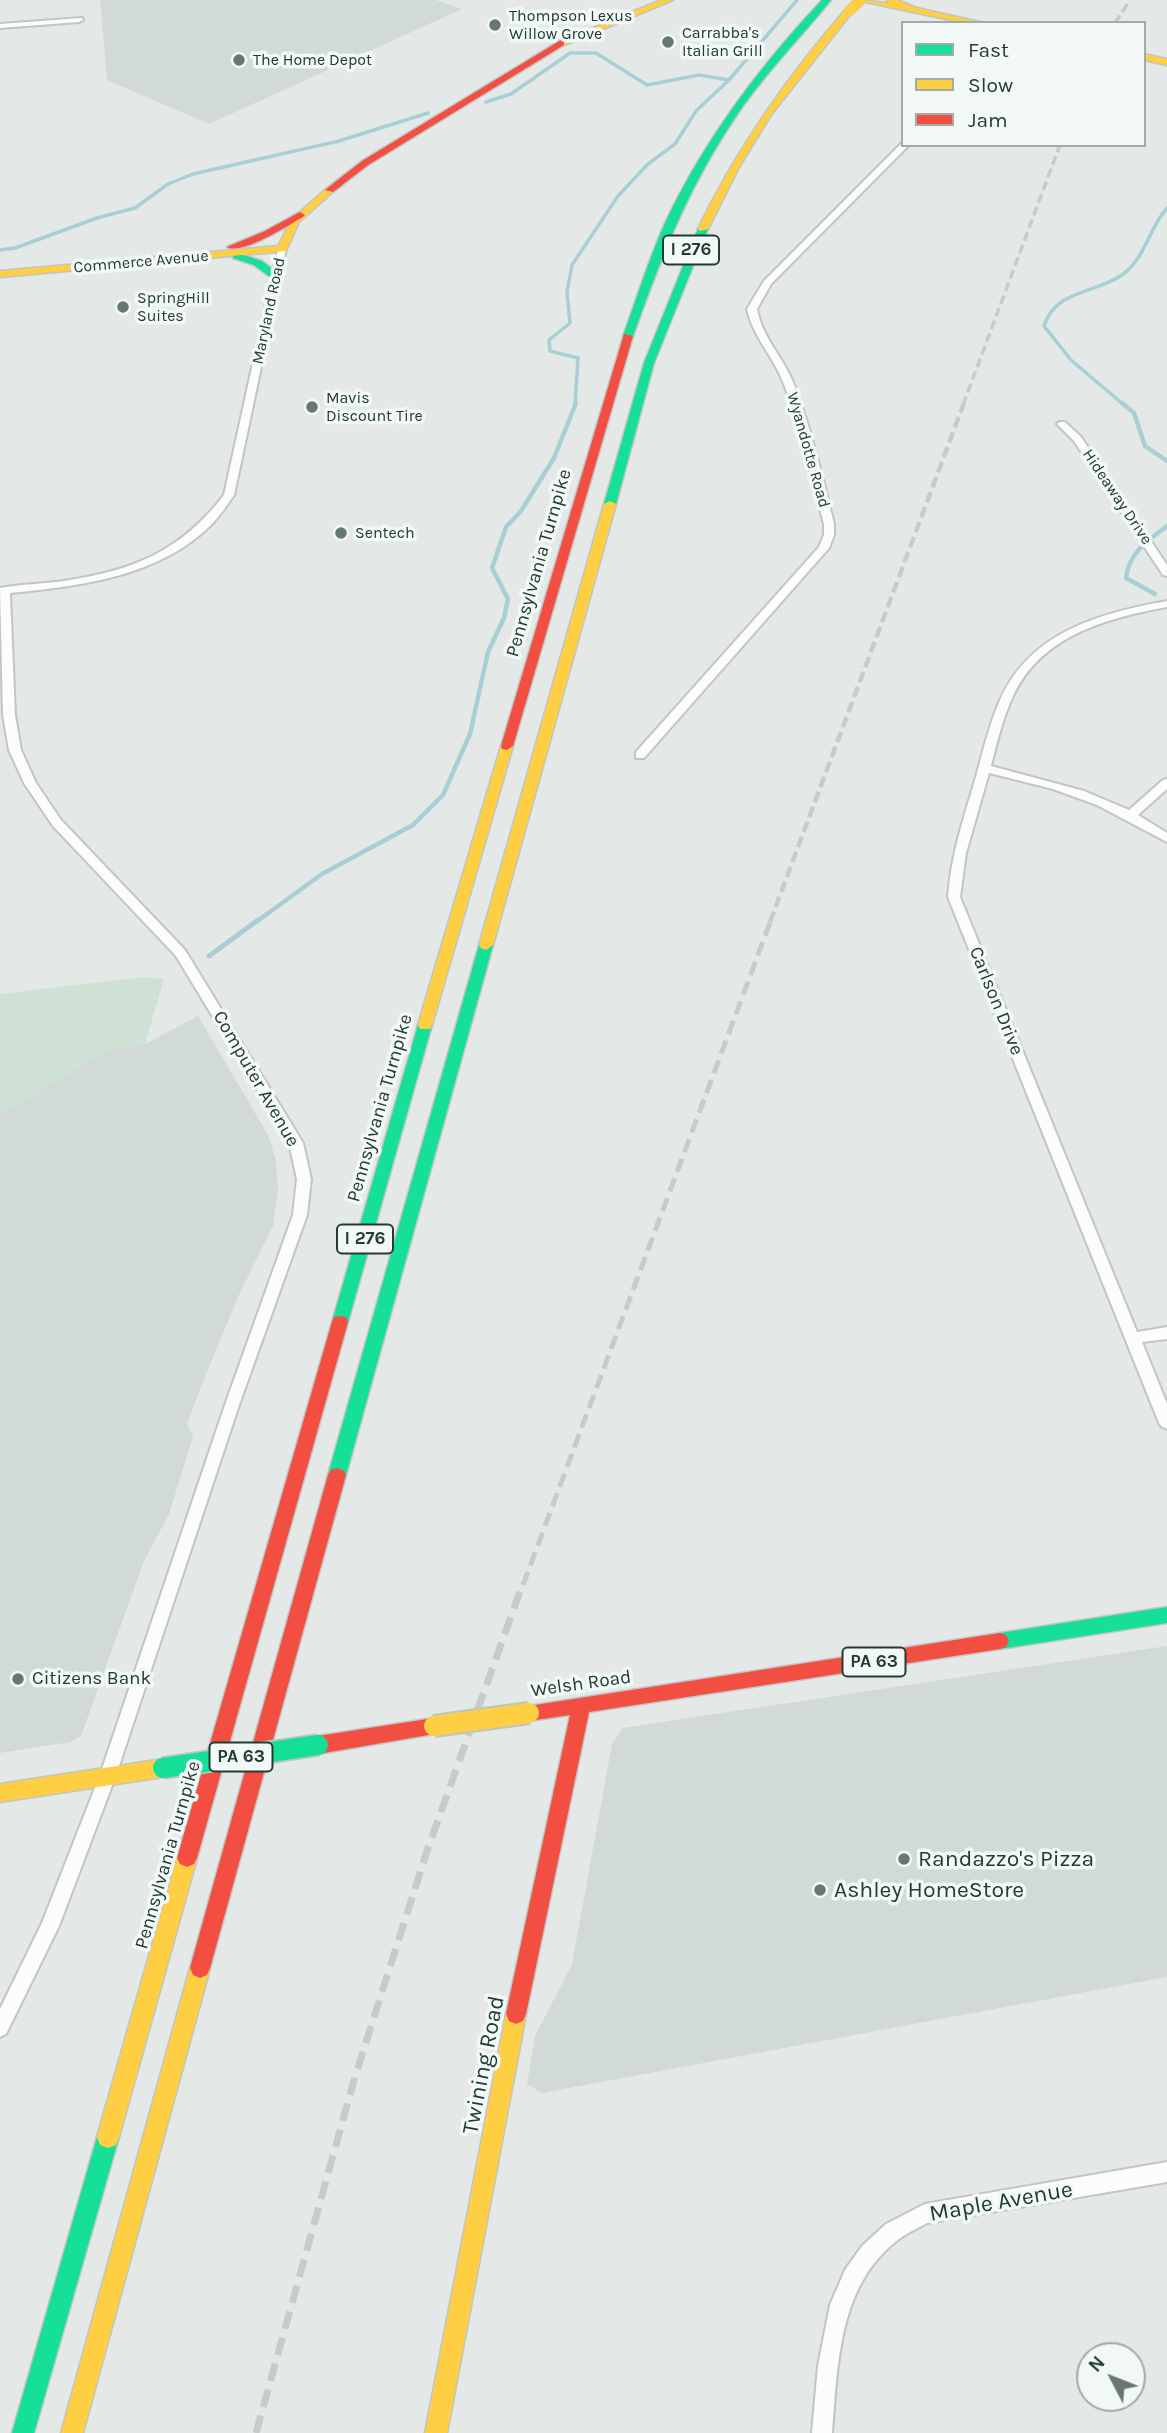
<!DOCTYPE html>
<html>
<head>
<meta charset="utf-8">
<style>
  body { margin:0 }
  #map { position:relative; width:1167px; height:2433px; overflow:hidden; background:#e4e9e7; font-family:Karla,sans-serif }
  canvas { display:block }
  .legend { position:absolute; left:901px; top:21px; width:245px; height:126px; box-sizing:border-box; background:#f2f8f5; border:2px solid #9faca8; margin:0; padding:9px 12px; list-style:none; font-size:21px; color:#233b34 }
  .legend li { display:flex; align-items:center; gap:14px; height:35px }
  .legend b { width:35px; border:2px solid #9faca8 }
  .north { position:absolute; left:1076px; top:2342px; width:70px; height:70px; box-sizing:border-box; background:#f2f8f5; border:2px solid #9faca8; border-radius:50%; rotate:312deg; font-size:19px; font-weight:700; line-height:28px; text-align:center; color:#233b34 }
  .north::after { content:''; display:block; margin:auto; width:24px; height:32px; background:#677873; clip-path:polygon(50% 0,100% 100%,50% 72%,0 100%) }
</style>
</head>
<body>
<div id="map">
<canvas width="1167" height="2433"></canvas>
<ul class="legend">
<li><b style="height:9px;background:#16e098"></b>Fast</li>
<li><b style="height:9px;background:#ffcf43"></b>Slow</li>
<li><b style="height:9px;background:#f24e42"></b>Jam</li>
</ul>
<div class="north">N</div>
</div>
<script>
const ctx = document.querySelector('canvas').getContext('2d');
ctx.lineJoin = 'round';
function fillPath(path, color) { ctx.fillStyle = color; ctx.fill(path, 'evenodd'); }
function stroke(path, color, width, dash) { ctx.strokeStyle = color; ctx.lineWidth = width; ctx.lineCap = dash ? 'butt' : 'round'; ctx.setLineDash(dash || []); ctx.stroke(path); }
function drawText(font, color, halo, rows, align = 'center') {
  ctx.font = font + ' Karla,sans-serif'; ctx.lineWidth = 7; ctx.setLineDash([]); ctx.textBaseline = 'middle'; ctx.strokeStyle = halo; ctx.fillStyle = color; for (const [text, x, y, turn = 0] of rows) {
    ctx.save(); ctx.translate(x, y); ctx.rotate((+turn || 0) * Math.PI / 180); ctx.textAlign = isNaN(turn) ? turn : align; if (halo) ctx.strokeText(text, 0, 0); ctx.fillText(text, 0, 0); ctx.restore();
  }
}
const built = new Path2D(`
  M 100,0 L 436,0 L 462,9 L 209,124 L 107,80 Z
  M 198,1016 L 268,1135 L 276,1160 L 278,1189 L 273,1226 L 238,1297 L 202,1384 L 187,1424 L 193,1437 L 169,1514 L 144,1561 L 81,1736 L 71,1742 L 0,1753 L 0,1115 L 107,1050 L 145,1044 Z
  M 1167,1646 L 1167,1977 L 542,2093 L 527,2084 L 535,2036 L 572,1964 L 612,1744 L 622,1728 Z`);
const green = new Path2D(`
  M 143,977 L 164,979 L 145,1044 L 107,1050 L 0,1115 L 0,994 Z`);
const streamFar2 = new Path2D(`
  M 486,102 L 511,94 L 570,53 L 596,53 L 647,85 L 699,75 L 729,80
  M 0,250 L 15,248 L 97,218 L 135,208 L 168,184 L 193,174 L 339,141 L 428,113
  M 575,405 L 578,358 L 550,351 L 549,340 L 570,323 L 567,292 L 572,265 L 618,196 L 648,164 L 675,144 L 696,111 L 729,80 L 797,0
  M 1124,405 L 1071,360 L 1044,326 C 1056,289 1095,294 1122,275 C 1145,259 1149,228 1167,208`);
const streamFar1 = new Path2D(`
  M 1122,403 L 1134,413 L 1145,446 L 1167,461
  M 1155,594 L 1126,578 C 1129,553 1148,540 1167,526
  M 256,922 L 322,874 L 413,825 L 443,795 L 470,734 L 488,652 L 504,618 L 508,599 L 492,568 L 506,527 L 521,511 L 554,458 L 576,403`);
const stream = new Path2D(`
  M 209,956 L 258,920`);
const street = new Path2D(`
  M 82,18 L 83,20 L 79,22 L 0,28 L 0,24 Z
  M 902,143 L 909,145 L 771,284 L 757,309 C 762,337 782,356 793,382 C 811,428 822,476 834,524 L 834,535 L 829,548 L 644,758 L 636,758 L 636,752 L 819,547 L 824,535 L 824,524 C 811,476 802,428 783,382 C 773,356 753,337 747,309 L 764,281 Z
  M 282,246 L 286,249 L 234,495 C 227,505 220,516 211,525 C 158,577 81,586 10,593 L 15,715 L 21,750 L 36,783 L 61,820 L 185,950 L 303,1143 L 311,1179 L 307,1215 L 239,1405 L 116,1775 L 59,1926 L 6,2034 L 0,2037 L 0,2009 L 42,1923 L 100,1775 L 225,1405 L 293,1215 L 297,1179 L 289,1143 L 176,956 L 53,826 L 24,783 L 9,750 L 3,715 L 0,588 C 21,584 43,584 64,581 C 134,570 180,552 224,495 L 278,249 Z
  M 1059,422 L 1065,422 L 1081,437 L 1167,565 L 1167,576 L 1163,575 L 1074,441 L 1057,424 Z
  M 1167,601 L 1167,607 C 1107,618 1043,635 1014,694 C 1003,717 997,742 991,766 L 1084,791 L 1129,810 L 1163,780 L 1167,779 L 1167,789 L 1138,815 L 1167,833 L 1167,842 L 1097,805 L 1053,789 L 989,773 L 966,853 L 960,897 L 1137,1332 L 1167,1327 L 1167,1339 L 1142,1342 L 1167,1404 L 1167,1429 L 1162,1427 L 1159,1423 L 948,897 C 951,855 964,817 976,777 C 983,751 989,725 1000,700 C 1030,632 1100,613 1167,601 Z
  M 1167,2162 L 1167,2182 L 927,2223 C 918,2228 907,2233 899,2239 C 838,2285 838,2363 832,2433 L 812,2433 L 818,2366 L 830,2305 L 845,2270 L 862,2246 L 886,2224 L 925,2204 Z`);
const fast = new Path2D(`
  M 822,0 L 831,0 C 802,36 770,68 743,106 C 690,182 664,250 633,336 L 624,338 L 623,336 C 637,298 649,258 666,221 C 705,139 760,66 822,0 Z
  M 703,226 L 708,229 L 654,363 L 616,504 L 606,506 L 604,504 L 644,363 L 698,229 Z
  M 237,253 L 262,261 L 282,277 L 273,279 L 254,265 L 233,258 L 233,254 Z
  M 486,940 L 493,945 L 346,1475 L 343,1480 L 337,1482 L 331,1480 L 328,1475 L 479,945 Z
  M 425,1020 L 432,1025 L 348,1322 L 346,1327 L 334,1327 L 332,1322 L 418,1025 Z
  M 1167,1607 L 1167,1623 L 1000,1649 L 994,1647 L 991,1641 L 994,1635 L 1000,1633 Z
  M 108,2126 L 116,2129 L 119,2137 L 34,2433 L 12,2433 L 97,2137 L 100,2129 Z`);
const slow = new Path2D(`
  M 661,0 L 673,0 L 564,45 L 557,43 Z
  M 856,0 L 888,3 L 887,0 L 897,0 L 917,8 L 984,23 L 965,23 Z
  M 846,9 L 853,11 L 771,115 L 738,169 L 708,229 L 700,231 L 698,229 C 737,148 787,77 846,9 Z
  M 1144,54 L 1167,59 L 1167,65 L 1144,60 Z
  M 327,188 L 335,190 L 299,222 L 286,251 L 0,277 L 0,271 L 278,246 L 292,219 Z
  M 610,501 L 616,504 L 493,945 L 486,950 L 481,948 L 479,945 L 604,504 Z
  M 507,742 L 513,746 L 432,1025 L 430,1029 L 420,1029 L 418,1025 L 501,746 Z
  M 163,1759 L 170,1762 L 173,1768 L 170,1774 L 163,1777 L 0,1802 L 0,1784 Z
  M 187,1849 L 194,1852 L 197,1858 L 119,2137 L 116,2145 L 108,2148 L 100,2145 L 97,2137 L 177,1858 L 180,1852 Z
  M 200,1958 L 207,1961 L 210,1968 L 83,2433 L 61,2433 L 190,1968 L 193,1961 Z
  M 516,2004 L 523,2007 L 526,2014 L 447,2433 L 425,2433 L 506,2014 L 509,2007 Z`);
const jam = new Path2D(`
  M 561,40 L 564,41 L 564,45 L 368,165 L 333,192 L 325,190 L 362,161 Z
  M 300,212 L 305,215 L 303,217 C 289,225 240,256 227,247 L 265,231 Z
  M 624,334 L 633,336 L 513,746 L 507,750 L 502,749 L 501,746 Z
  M 340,1316 L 346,1317 L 348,1322 L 197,1858 L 194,1864 L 187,1867 L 180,1864 L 177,1858 L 332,1322 L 334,1317 Z
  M 337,1468 L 343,1470 L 346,1475 L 210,1968 L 207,1975 L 200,1978 L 193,1975 L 190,1968 L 328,1475 L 331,1470 Z
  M 1000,1633 L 1006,1635 L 1009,1641 L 1006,1647 L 1000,1649 L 589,1712 L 526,2014 L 523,2021 L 516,2024 L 509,2021 L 506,2014 L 570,1715 L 529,1721 L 522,1719 L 520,1713 L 522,1707 Z
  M 434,1718 L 441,1720 L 443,1726 L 441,1732 L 434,1734 L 318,1754 L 311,1751 L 309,1745 L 311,1739 L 318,1736 Z`);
const railFar3 = new Path2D(`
  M 1115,23 L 1130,0
  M 963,405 L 1060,145`);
const railFar2 = new Path2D(`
  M 770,922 L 964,403`);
const railFar1 = new Path2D(`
  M 523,1585 L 771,920`);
const rail = new Path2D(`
  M 256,2433 L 354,2080 L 427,1851 L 523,1583`);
const fastBridge = new Path2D(`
  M 163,1768 L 318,1745`);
const slowBridgeFar1 = new Path2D(`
  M 849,11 L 861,0`);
const slowBridge = new Path2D(`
  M 434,1726 L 529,1713`);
const markers = [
  [495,25,7,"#677873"],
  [668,42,7,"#677873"],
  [239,60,7,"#677873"],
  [123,307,7,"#677873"],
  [312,407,7,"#677873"],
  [341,533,7,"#677873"],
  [18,1679,7,"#677873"],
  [904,1859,7,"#677873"],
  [820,1890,7,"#677873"]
];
const farPoinames = [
  ["Thompson Lexus",509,16],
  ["Willow Grove",509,34],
  ["Carrabba's",682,33],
  ["Italian Grill",682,51],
  ["The Home Depot",253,60],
  ["SpringHill",137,298],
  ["Suites",137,316],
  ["Mavis",326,398],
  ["Discount Tire",326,416],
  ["Sentech",355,533]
];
const farStreetnames = [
  ["Commerce Avenue",141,262,-5],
  ["Maryland Road",269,311,-78],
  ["Wyandotte Road",808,450,74],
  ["Hideaway Drive",1117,497,56]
];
const shields = [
  [691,250,56],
  [365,1239,56],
  [874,1662,63],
  [241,1757,63]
];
const shieldNames = [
  ["I 276",691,250],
  ["I 276",365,1239],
  ["PA 63",874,1662],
  ["PA 63",241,1757]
];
const streetNames = [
  ["Pennsylvania Turnpike",539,563,-74],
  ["Carlson Drive",996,1001,68],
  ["Computer Avenue",256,1079,60],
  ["Pennsylvania Turnpike",380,1108,-74],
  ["Welsh Road",581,1684,-8],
  ["Pennsylvania Turnpike",168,1855,-74]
];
const poiNames = [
  ["Citizens Bank",32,1679]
];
const nearPoinames = [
  ["Randazzo's Pizza",918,1859],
  ["Ashley HomeStore",834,1890]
];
const nearStreetnames = [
  ["Twining Road",484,2065,-79],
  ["Maple Avenue",1001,2202,-10]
];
fillPath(built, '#d2dad7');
fillPath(green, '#cee1d4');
stroke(streamFar2, '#a7cfd5', 3.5);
stroke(streamFar1, '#a7cfd5', 4.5);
stroke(stream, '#a7cfd5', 5);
stroke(street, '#c1c6c4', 4);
stroke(fast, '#c0c6c4', 3);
stroke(slow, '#c0c6c4', 3);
stroke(jam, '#c0c6c4', 3);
fillPath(street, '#fbfcfb');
fillPath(fast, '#16e098');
fillPath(slow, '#ffcf43');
fillPath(jam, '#f24e42');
stroke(railFar3, '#c7cbca', 3.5, [9, 4.5]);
stroke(railFar2, '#c7cbca', 4.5, [11, 5]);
stroke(railFar1, '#c7cbca', 5, [14, 7]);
stroke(rail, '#c7cbca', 7, [18, 9]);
stroke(fastBridge, '#bdc5c2', 24, []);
stroke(slowBridgeFar1, '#bdc5c2', 11, []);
stroke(slowBridge, '#bdc5c2', 24, []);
stroke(fastBridge, '#16e098', 20);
stroke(slowBridgeFar1, '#ffcf43', 10);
stroke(slowBridge, '#ffcf43', 20);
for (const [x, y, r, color] of markers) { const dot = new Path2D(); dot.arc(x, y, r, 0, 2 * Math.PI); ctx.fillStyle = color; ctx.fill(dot); stroke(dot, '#f2f8f5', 2.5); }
drawText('16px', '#233b34', '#f2f8f5', farPoinames, 'left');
drawText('16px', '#233b34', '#f2f8f5', farStreetnames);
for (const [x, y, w] of shields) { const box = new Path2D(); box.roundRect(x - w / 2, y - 14.5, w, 29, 5); ctx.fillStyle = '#f2f8f5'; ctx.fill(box); stroke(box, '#233b34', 2); }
drawText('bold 18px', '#233b34', null, shieldNames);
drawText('19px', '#233b34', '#f2f8f5', streetNames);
drawText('19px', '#233b34', '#f2f8f5', poiNames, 'left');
drawText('23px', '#233b34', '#f2f8f5', nearPoinames, 'left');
drawText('23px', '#233b34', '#f2f8f5', nearStreetnames);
</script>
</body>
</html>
